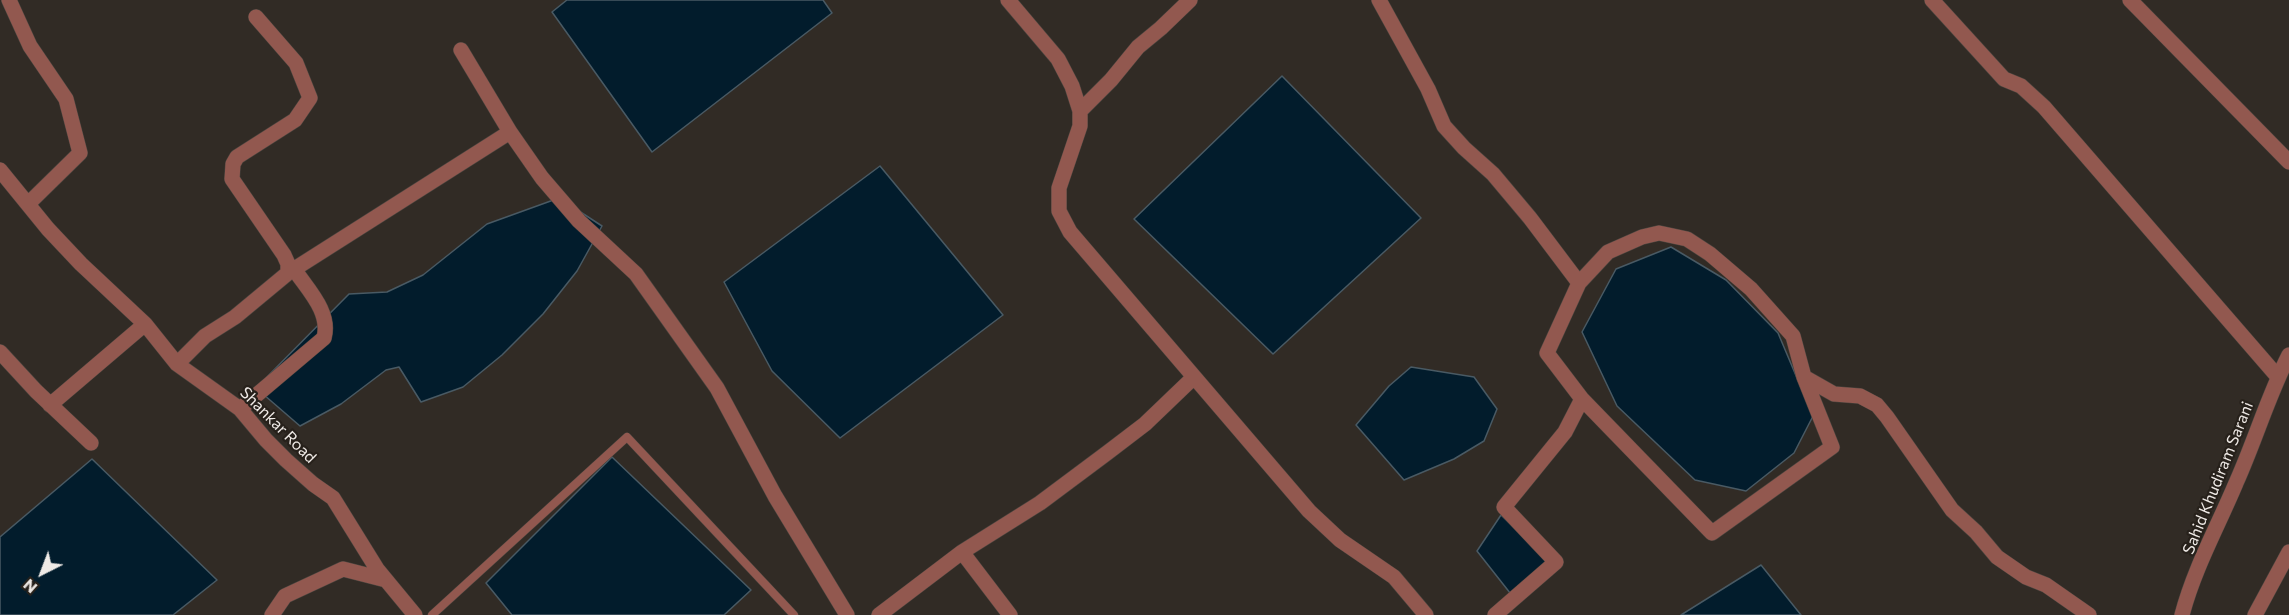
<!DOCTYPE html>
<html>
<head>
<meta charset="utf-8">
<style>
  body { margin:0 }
  #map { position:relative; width:2289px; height:615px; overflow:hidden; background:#312b25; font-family:Commissioner,sans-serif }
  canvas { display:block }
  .north { position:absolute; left:12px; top:543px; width:60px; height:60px; -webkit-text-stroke:4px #27211b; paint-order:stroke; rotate:222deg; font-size:16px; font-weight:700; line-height:24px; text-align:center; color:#efeae6 }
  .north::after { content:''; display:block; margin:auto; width:21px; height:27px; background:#efeae6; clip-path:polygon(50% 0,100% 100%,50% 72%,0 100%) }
</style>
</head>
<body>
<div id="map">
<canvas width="2289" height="615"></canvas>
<div class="north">N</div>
</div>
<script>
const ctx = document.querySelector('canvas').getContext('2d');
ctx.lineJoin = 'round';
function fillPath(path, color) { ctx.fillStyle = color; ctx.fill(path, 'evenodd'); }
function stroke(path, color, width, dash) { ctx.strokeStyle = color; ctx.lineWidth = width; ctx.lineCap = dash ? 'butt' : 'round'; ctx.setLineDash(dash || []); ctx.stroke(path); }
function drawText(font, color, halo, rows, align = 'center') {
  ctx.font = font + ' Commissioner,sans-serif'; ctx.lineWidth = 4.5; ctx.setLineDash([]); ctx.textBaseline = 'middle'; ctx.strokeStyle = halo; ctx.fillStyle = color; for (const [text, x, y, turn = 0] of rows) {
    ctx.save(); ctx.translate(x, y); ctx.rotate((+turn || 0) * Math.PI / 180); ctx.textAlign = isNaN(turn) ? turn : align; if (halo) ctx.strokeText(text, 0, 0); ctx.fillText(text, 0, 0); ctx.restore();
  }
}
const water = new Path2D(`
  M 567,0 L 823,0 L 832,13 L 652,152 L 552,12 Z
  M 1282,76 L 1421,218 L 1273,354 L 1134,219 Z
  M 880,166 L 1003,315 L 840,438 L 772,371 L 724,282 Z
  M 559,198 L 602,226 L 577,271 L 543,314 L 502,355 L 463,387 L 421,402 L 399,367 L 386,370 L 341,404 L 300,426 L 256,388 L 349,294 L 387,292 L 423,275 L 487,224 Z
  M 1671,247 L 1726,280 L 1778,333 L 1813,416 L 1794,453 L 1746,491 L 1695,480 L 1617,406 L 1582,332 L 1616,269 Z
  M 1411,367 L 1474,377 L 1497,409 L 1484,441 L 1454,459 L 1404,480 L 1356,425 L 1389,386 Z
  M 612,457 L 751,590 L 724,615 L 512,615 L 486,583 Z
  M 92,459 L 217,580 L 173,615 L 0,615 L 0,537 Z
  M 1501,515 L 1554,565 L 1514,598 L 1477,551 Z
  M 1761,565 L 1801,615 L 1681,615 Z`);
const lane = new Path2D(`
  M 432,615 L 627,437 L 794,615`);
const street = new Path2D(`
  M 9,0 L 30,46 L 66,99 L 80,153 L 28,204
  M 1008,0 L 1058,59 L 1072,86 L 1080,111 L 1080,126 L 1059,188 L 1059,211 L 1070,232 L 1309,511 L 1340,540 L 1394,577 L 1426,615
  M 1379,0 L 1428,89 L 1444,126 L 1464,148 L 1493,174 L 1530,218 L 1579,283 L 1608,252 L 1642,237 L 1659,233 L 1687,239 L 1710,254 L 1751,289 L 1793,336 L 1804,377 L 1834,394 L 1860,396 L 1877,405 L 1887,417 L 1952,510 L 1976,532 L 1997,557 L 2026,577 L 2046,585 L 2089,615
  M 1932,0 L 2004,79 L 2021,86 L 2044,107 L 2278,377
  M 2130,0 L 2289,162
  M 461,50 L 510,132 L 542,178 L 579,221 L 636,274 L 717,388 L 775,496 L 847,615
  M 1080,111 L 1111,80 L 1138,47 L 1161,28 L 1190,0
  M 0,170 L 48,229 L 81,264 L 145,324 L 177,364 L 240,409 L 266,440 L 286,460 L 313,484 L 333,498 L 377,569 L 415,615
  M 288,273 L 510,132
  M 0,352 L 36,391 L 91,443
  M 177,364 L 205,336 L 235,317 L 288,273 L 288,264 L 284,255 L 232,179 L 233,164 L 237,157 L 295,120 L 310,98 L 296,63 L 256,17
  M 1582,399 L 1712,533 L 1832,447 L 1804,377
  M 50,405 L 145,324
  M 240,409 L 324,338 C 331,312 308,290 294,269
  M 962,552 L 1010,615
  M 272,615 L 285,596 L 343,569 L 386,580
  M 879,615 L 962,552 L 1040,503 L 1107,453 L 1145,424 L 1194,377
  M 1495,615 L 1556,562 L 1504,507 L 1565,432 L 1582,399 L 1547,353 L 1579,283
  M 2182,615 C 2194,569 2218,526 2236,483 C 2255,441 2268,396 2289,355
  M 2255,615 L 2289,552`);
const streetNames = [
  ["Shankar Road",278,425,45],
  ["Sahid Khudiram Sarani",2218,478,-68]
];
fillPath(water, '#021c2c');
stroke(water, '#495a64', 1.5);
stroke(lane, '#4c4640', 9);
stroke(street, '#4c4640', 16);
stroke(lane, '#92584f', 8);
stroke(street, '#92584f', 15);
drawText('16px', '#efeae6', '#27211b', streetNames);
</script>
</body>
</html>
